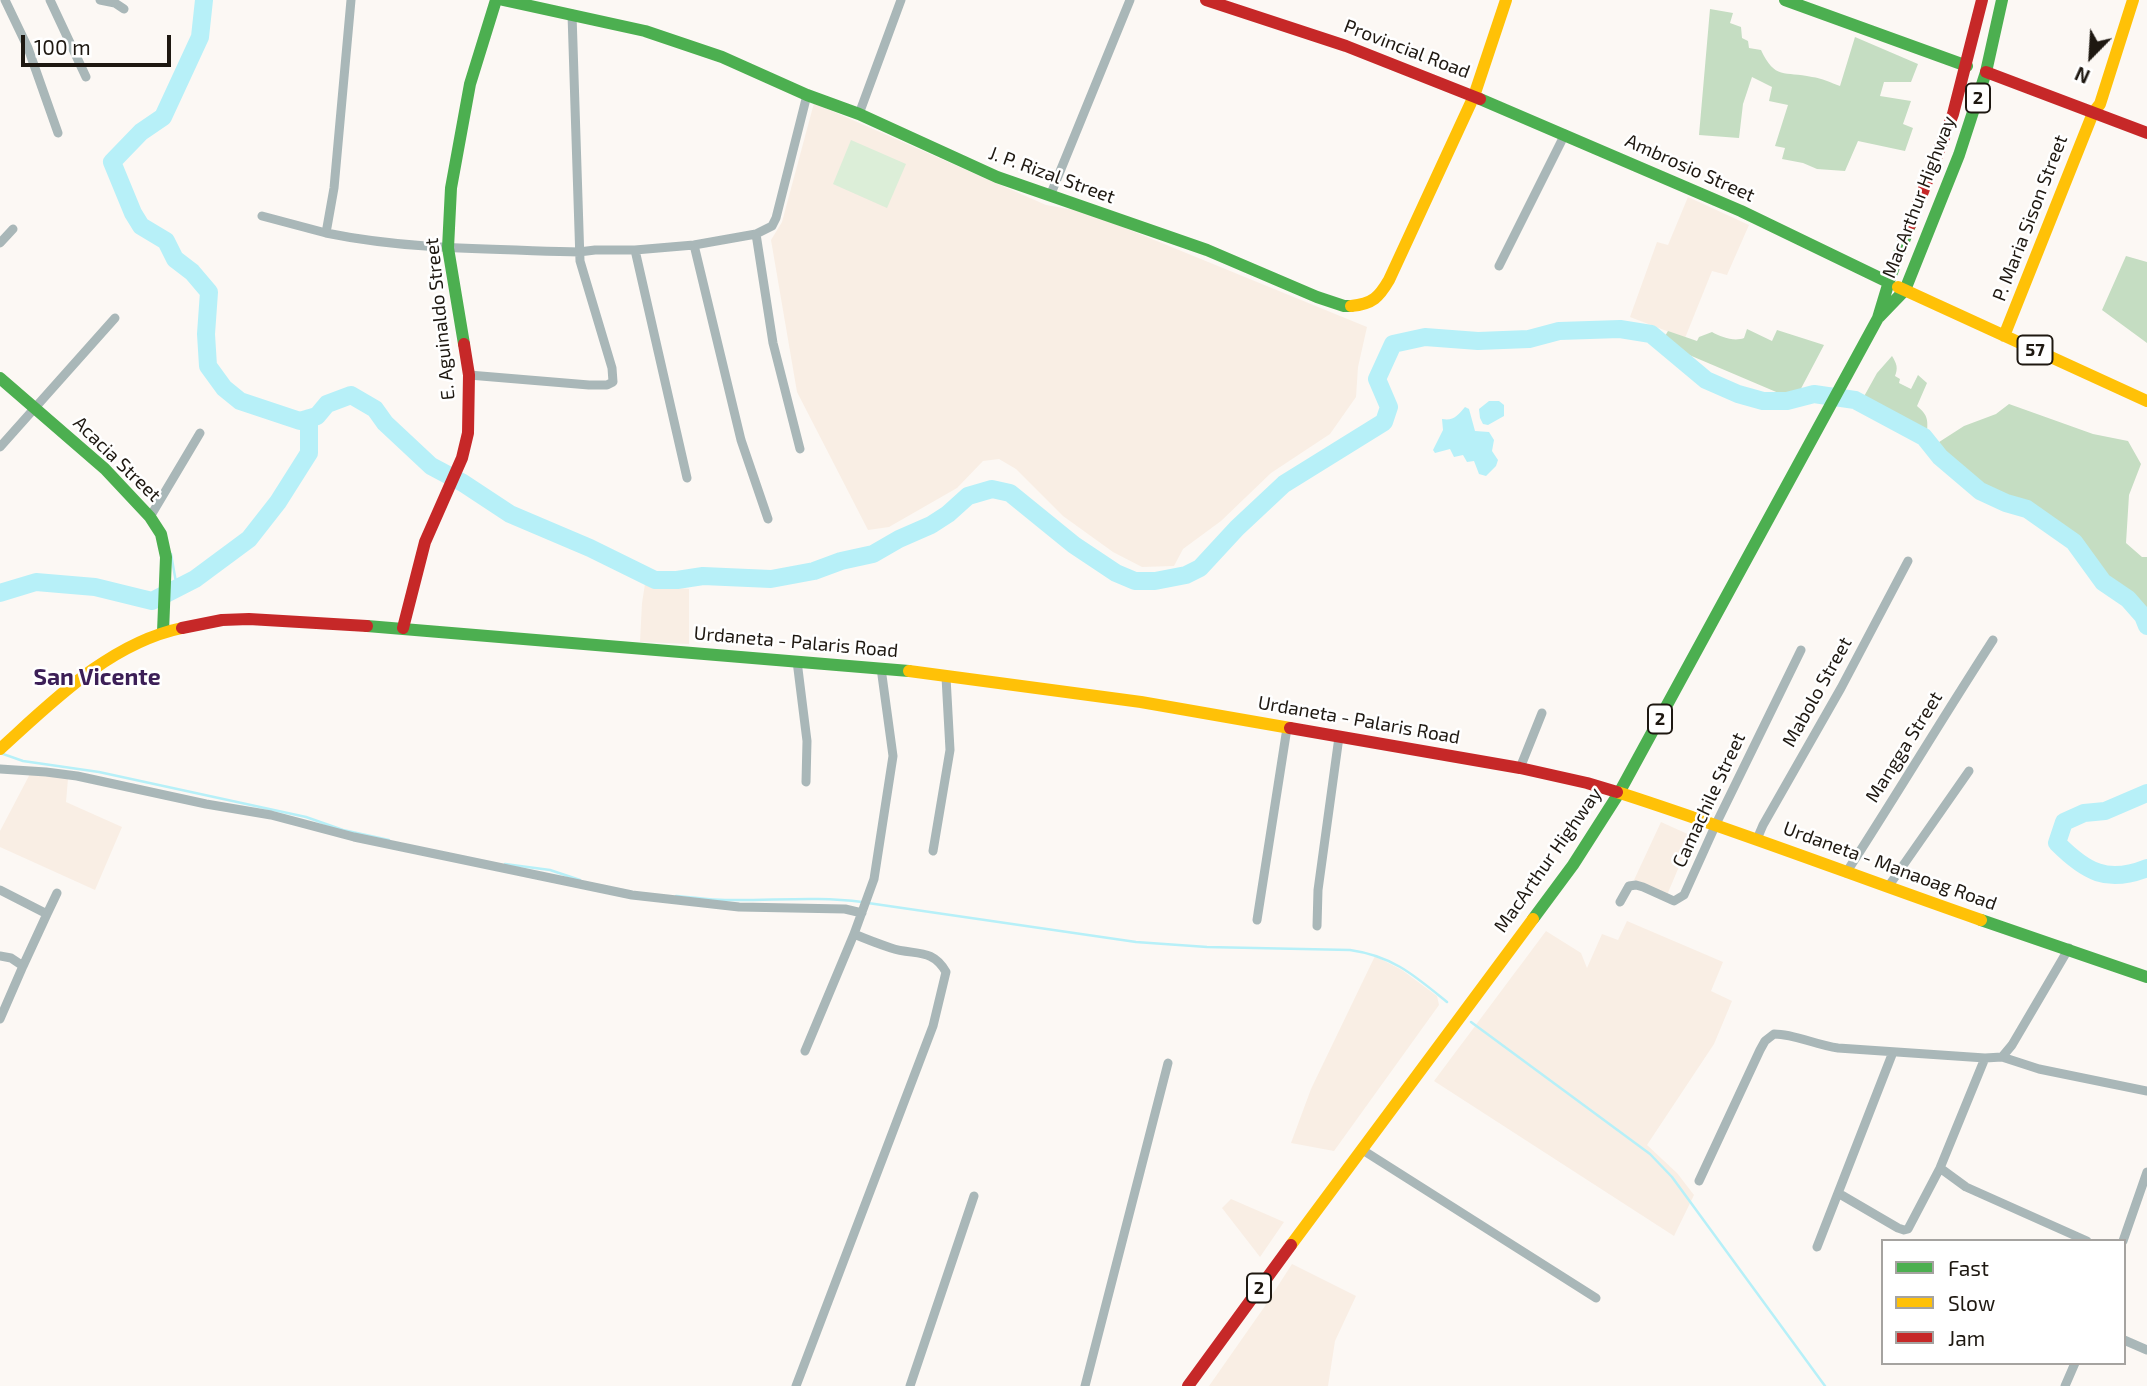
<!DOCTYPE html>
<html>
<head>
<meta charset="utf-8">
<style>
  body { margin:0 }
  #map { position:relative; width:2147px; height:1386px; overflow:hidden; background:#fcf8f4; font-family:"Exo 2",sans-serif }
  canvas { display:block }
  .legend { position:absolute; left:1881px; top:1239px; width:245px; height:126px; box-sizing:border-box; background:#fff; border:2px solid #a5a3a0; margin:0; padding:9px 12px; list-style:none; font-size:21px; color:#1e1811 }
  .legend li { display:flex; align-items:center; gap:14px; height:35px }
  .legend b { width:35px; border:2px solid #a5a3a0 }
  .north { position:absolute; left:2056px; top:21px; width:70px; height:70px; -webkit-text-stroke:5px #fff; paint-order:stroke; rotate:204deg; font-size:19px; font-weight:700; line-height:28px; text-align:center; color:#1e1811 }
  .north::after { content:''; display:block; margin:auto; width:24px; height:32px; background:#1e1811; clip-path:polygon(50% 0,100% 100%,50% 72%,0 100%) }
  .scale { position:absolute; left:21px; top:35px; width:150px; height:32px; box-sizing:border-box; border:4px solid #1e1811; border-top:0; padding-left:9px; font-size:21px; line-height:24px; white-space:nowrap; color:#1e1811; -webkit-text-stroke:5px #fff; paint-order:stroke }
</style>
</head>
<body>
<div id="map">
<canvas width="2147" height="1386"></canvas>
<ul class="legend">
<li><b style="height:9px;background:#4caf50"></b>Fast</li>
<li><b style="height:9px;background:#ffc107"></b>Slow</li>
<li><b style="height:9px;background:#c62828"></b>Jam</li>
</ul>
<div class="north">N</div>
<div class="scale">100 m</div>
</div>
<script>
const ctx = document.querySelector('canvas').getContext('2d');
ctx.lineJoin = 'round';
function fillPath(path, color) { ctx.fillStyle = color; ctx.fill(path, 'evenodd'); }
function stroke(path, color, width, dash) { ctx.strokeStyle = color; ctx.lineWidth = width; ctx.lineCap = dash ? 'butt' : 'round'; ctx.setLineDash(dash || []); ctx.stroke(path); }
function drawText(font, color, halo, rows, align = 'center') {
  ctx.font = font + ' "Exo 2",sans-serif'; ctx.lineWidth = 5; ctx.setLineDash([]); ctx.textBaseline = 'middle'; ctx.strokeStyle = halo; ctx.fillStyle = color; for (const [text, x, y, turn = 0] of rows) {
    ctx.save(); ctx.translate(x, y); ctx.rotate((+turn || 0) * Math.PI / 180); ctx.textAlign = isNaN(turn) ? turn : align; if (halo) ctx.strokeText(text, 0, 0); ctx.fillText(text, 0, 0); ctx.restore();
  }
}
const built = new Path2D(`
  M 814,103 L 1046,205 L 1086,212 L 1367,327 L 1358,367 L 1356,397 L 1330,434 L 1271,473 L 1221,521 L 1183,549 L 1174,566 L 1142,567 L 1113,552 L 1063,516 L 1016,469 L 999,459 L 983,461 L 957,488 L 889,527 L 868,530 L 797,392 L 771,240 L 782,222 Z
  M 1688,197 L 1749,225 L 1727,275 L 1712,271 L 1685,338 L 1630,317 L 1657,242 L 1668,245 Z
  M 645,584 L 689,589 L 689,644 L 640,642 L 642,603 Z
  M 31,772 L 68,779 L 66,802 L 122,827 L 95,890 L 0,847 L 0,831 Z
  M 1661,822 L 1692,836 L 1667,895 L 1634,880 Z
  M 1627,921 L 1723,962 L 1711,991 L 1732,1001 L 1714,1044 L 1647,1145 L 1677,1173 L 1694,1195 L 1674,1236 L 1434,1081 L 1546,931 L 1581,953 L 1587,968 L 1602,934 L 1618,940 Z
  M 1375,956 L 1402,970 L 1437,996 L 1439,1005 L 1334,1151 L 1291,1143 L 1311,1089 Z
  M 1231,1199 L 1284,1222 L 1260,1257 L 1222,1208 Z
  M 1292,1264 L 1356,1296 L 1335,1341 L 1328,1386 L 1209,1386 L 1265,1306 Z`);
const green = new Path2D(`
  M 851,140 L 906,164 L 887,208 L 833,184 Z`);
const forest = new Path2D(`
  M 1710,9 L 1733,13 L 1730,23 L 1741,27 L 1742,38 L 1748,41 L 1749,48 L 1761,50 C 1775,80 1784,71 1812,77 C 1822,78 1831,83 1840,86 L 1855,37 L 1918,64 L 1911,82 L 1884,82 L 1880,96 L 1911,101 L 1903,124 L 1913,128 L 1905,151 L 1858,141 L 1845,171 L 1817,169 L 1803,163 L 1782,159 L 1785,148 L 1775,146 L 1788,105 L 1769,101 L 1772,87 L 1752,77 L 1743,104 L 1739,138 L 1699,135 Z
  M 2126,256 L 2147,262 L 2147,343 L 2102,310 Z
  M 1747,329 L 1772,341 L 1777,330 L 1824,345 L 1795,400 L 1661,343 L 1668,331 L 1697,341 L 1699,337 L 1712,332 C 1721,337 1734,342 1744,338 Z
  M 1892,356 C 1897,364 1898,368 1895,376 L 1900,379 L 1899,383 L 1911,389 L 1918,375 L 1927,383 L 1917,406 C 1928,415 1928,420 1927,433 L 1862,400 L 1877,373 Z
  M 2009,404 L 2093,434 L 2128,441 L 2141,464 L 2129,495 L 2126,543 L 2142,557 L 2147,557 L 2147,611 L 2100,573 L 2082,547 L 2029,508 C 2016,502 2001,500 1988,492 C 1968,480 1953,461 1936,444 L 1964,426 L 1996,414 Z`);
const water = new Path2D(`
  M 1489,401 L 1499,401 L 1504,405 L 1504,416 L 1488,425 L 1483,424 L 1480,418 L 1479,409 Z
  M 1465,407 L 1469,409 L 1475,431 L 1489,432 L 1494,440 L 1492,451 L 1498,460 L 1496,466 L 1486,476 L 1479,474 L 1474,461 L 1467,462 L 1463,455 L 1454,457 L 1450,449 L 1435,453 L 1433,450 L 1443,430 L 1442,419 C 1454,421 1457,416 1465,407 Z`);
const stream = new Path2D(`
  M 171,554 L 177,588
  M 0,753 L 23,761 L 99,772 L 306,817 L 343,830 L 389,840
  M 505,864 L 550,870 L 580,880
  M 676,896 C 692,897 709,900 725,900 C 771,901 816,896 862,902
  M 868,903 L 1136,942 L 1207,947 L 1350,950 C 1393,956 1415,976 1447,1002
  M 1471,1022 L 1650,1154 L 1672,1177 L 1825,1386`);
const river = new Path2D(`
  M 204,0 L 200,37 L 163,117 L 141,132 L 112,162 L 133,213 L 141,226 L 166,241 L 175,259 L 192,272 L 209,292 L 206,334 L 208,366 L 224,388 L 240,401 L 300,421 L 317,416 L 327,404 L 351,395 L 375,409 L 385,423 L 431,466 L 463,483 L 510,514 L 590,548 L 655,580 L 677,580 L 703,576 L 771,579 L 814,571 L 841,561 L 873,554 L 899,539 L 931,525 L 948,514 L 968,496 L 992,489 L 1010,493 L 1074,545 L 1116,573 L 1135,581 L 1155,581 L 1186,575 L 1200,568 L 1237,528 L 1284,484 L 1384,422 L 1389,407 L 1377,379 L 1393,344 L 1425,337 L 1478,341 L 1529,339 L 1559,331 L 1620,329 L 1651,334 L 1706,380 L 1738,394 L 1763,401 L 1787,401 L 1814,394 L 1855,400 L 1924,437 L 1940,457 L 1980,491 L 2006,503 L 2027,509 L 2074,542 L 2103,582 L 2128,599 L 2143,616 L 2147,626
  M 0,593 L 36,582 L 95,587 L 152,601 L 195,579 L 249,539 L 278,502 L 309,453 L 309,418
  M 2147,793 L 2105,811 L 2084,813 L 2064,822 L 2057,843 C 2086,872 2107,884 2147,868`);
const street = new Path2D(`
  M 5,0 L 28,48 L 58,133
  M 50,0 L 86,77
  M 100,0 L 115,3 L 124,9
  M 351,0 L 334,188 L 326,233 C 409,250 494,249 579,252 L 595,250 L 635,250 L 694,245 L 756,234 L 772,226 L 776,218 L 807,95
  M 859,114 L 901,0
  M 1050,196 L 1130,0
  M 262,216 L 326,233
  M 756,234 L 773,343 L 800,449
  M 0,243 L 13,229
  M 694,245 L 741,440 L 768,519
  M 635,250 L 687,478
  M 1499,266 L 1565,134
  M 469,375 L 589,385 L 607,385 L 613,382 L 612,368 L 580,261 L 572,14
  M 0,447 L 115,318
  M 150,517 L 200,433
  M 797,661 L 807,741 L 806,782
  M 1520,768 L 1542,713
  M 0,769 L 46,772 L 77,776 L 206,804 L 271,815 L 354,837 L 632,895 L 739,907 L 845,909 L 862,913
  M 1757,839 L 1763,825 L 1841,688 L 1908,561
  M 933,851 L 950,750 L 946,677
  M 1846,873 C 1896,796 1943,717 1993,640
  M 1888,887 L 1969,771
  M 0,890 L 47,914 L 23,966 L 11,958 L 0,956
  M 1620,902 L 1629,886 L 1636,885 L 1643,887 L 1674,901 L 1684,895 L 1716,824 L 1801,650
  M 47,914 L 57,893
  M 1257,920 L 1287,728
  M 1317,926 L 1318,890 L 1339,737
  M 0,1019 L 23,966
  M 805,1051 L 854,934 L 874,879 L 893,756 L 881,668
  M 2002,1057 L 2012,1045 L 2069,948
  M 1361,1149 L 1596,1298
  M 1940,1168 L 1966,1187 L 2087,1241
  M 1699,1181 L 1760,1050 L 1765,1041 L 1774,1034 C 1795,1034 1816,1045 1838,1048 L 1985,1058 L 2002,1057 L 2039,1069 L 2147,1091
  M 1838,1193 L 1898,1228 L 1904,1230 L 1908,1229 L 1940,1168 L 1985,1058
  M 2123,1241 L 2147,1172
  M 1817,1247 L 1893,1052
  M 2124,1340 L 2147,1350
  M 796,1386 L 933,1026 L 946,972 C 932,947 914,956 891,948 C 879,944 866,939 854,934
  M 910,1386 L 974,1196
  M 1085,1386 L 1168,1063
  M 2065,1386 L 2075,1363`);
const fast = new Path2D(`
  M 503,0 L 645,31 L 722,57 L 807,95 L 859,114 L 997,177 L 1207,250 L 1317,297 L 1344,306 L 1351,306
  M 1785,0 L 1967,66
  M 1480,99 L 1741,211 L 1888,282
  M 1879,317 L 1905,290 L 1959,155 L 1986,72 L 2002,0
  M 464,344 L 448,248 L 451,188 L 470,84 L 496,0
  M 0,378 L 105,469 L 150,517 L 161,534 L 166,557 L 163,632
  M 367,626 L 909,671
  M 1533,919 L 1573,865 L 1619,793 L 1878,318 L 1891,275 L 1910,225
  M 1981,920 L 2147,977`);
const slow = new Path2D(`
  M 2093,113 L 2100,104 L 2133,0
  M 1898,287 L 2147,401
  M 1351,306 C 1373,304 1379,297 1389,280 L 1474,96 L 1506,0
  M 2004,336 L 2093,113
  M 909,671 L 1141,702 L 1290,728
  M 0,749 C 53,701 110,643 182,628
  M 1617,792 C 1739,831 1860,878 1981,920
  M 1291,1245 L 1533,919`);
const jam = new Path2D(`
  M 1206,0 L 1346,46 L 1480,99
  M 1986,72 L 2147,133
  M 1910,225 L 1953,114 L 1982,0
  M 182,628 L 222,620 L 249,619 L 367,626
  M 403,628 L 425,542 L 462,458 L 468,433 L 469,375 L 464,344
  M 1290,728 L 1520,768 L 1587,783 L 1617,792
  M 1188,1386 L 1291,1245`);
const shields = [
  [1978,98,24],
  [2035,350,35],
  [1660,719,24],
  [1259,1288,24]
];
const shieldNames = [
  ["2",1978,98],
  ["57",2035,350],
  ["2",1660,719],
  ["2",1259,1288]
];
const streetNames = [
  ["Provincial Road",1407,49,21],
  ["Ambrosio Street",1690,168,24],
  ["J. P. Rizal Street",1052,175,20],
  ["MacArthur Highway",1919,197,-69],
  ["P. Maria Sison Street",2030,218,-69],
  ["E. Aguinaldo Street",440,319,-96],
  ["Acacia Street",117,459,44],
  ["Urdaneta - Palaris Road",796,642,5],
  ["Mabolo Street",1817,692,-61],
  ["Urdaneta - Palaris Road",1359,720,10],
  ["Mangga Street",1904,747,-58],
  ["Camachile Street",1709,800,-65],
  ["MacArthur Highway",1548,860,-55],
  ["Urdaneta - Manaoag Road",1890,866,20]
];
const quarterNames = [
  ["San Vicente",97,677]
];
fillPath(built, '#f9eee4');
fillPath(green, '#dceed8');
fillPath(forest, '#c5ddc2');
fillPath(water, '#b7f0f8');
stroke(stream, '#b7f0f8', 2.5);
stroke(river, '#b7f0f8', 18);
stroke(street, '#a9b7b8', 9);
stroke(fast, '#4caf50', 12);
stroke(slow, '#ffc107', 12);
stroke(jam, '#c62828', 12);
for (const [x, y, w] of shields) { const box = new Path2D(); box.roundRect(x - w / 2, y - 14.5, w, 29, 5); ctx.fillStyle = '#fff'; ctx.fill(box); stroke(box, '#1e1811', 2); }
drawText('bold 18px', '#1e1811', null, shieldNames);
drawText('19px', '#1e1811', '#fff', streetNames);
drawText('bold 23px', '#3c1f57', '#fff', quarterNames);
</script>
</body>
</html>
